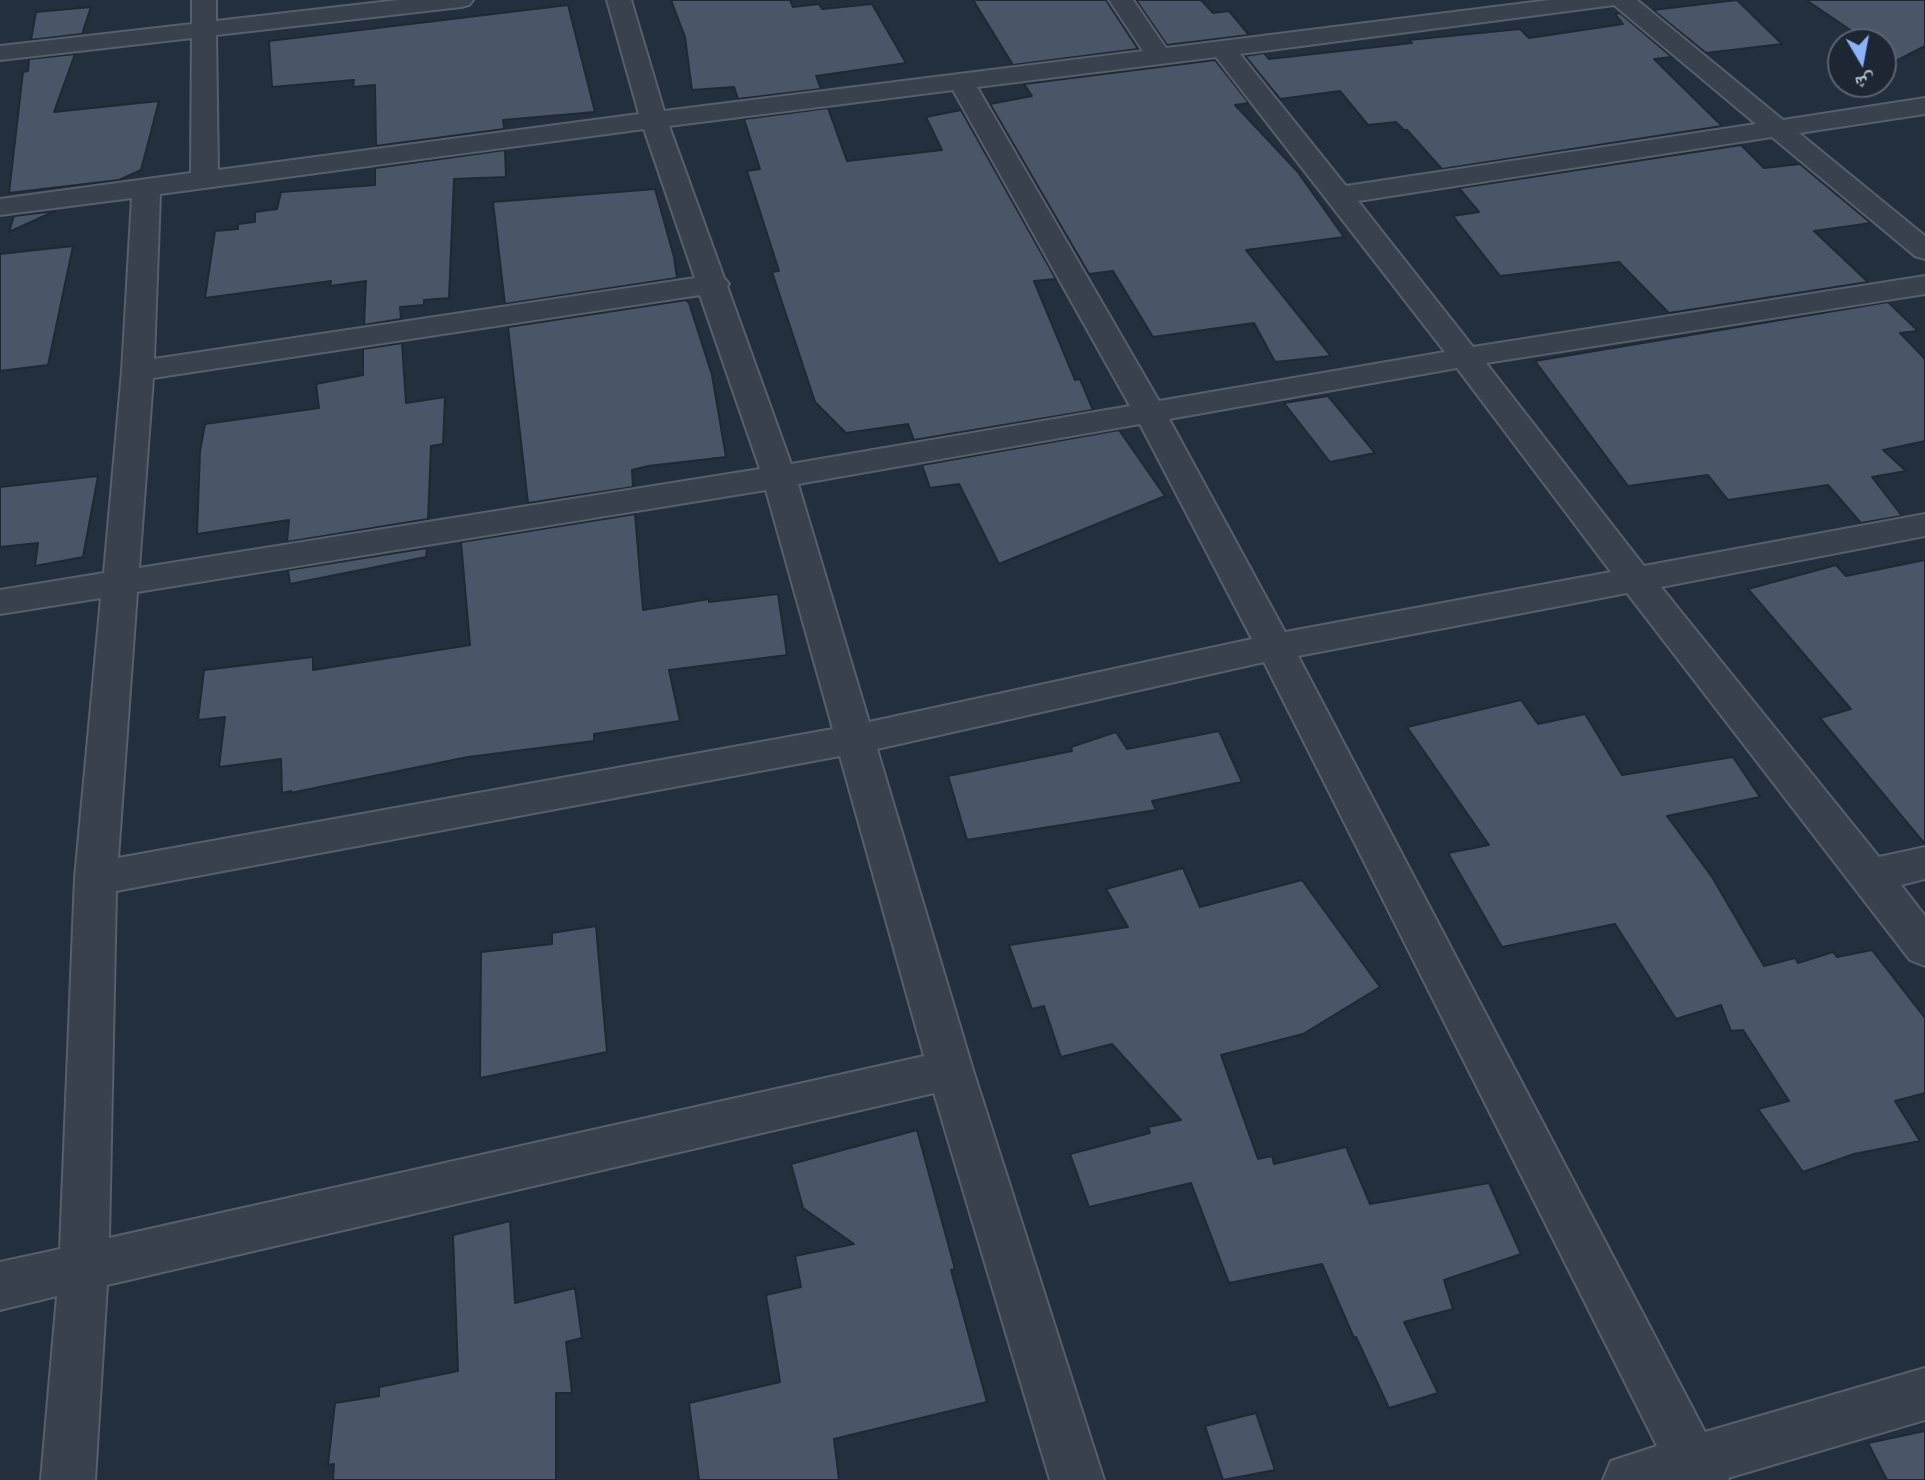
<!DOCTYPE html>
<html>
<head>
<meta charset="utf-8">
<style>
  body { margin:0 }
  #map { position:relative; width:1925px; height:1480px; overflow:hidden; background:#242f3e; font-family:Helvetica,"Noto Naskh Arabic",sans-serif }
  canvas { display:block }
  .north { position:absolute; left:1827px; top:28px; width:70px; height:70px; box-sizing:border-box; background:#1d2633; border:2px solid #59626f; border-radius:50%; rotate:170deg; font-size:19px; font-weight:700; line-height:28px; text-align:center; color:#b4bcc9 }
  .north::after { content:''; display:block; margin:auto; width:24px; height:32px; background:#8bb3f8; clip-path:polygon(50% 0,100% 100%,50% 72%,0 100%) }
</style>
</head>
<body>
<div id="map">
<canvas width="1925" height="1480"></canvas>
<div class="north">ش</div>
</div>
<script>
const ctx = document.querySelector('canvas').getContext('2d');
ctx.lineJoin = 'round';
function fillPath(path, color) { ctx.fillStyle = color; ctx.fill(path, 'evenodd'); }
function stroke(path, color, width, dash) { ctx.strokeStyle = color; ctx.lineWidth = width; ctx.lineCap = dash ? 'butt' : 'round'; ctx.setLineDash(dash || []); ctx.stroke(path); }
const building = new Path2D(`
  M 671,0 L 790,0 L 793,7 L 819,4 L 822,9 L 872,4 L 906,63 L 816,76 L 821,89 L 738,99 L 734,87 L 692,90 L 685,37 Z
  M 973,0 L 1106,0 L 1138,49 L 1013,65 Z
  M 1136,0 L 1201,0 L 1213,13 L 1229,11 L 1249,35 L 1167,45 Z
  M 1737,0 L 1782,44 L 1706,53 L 1653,10 Z
  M 1806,0 L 1925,0 L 1925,46 L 1896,61 L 1883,52 L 1883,42 L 1868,42 Z
  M 568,5 L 595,112 L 503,120 L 504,129 L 376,146 L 375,85 L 353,87 L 354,80 L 272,87 L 269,41 Z
  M 91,7 L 82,34 L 31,40 L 36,12 Z
  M 1620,13 L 1672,57 L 1654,59 L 1722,126 L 1442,169 L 1407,130 L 1404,130 L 1396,122 L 1368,125 L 1340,91 L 1280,99 L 1245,56 L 1264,53 L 1269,59 L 1412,43 L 1409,40 L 1520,29 L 1529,38 L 1623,24 L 1615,14 Z
  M 75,54 L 54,112 L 159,101 L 141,170 L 119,180 L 9,193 L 23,72 L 28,71 L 29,59 Z
  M 1215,60 L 1249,103 L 1235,105 L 1297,171 L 1344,237 L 1246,250 L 1331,356 L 1275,362 L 1254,323 L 1153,337 L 1113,271 L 1089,274 L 990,104 L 1032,96 L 1024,84 Z
  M 828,108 L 847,161 L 942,150 L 926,117 L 961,110 L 1056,279 L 1034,281 L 1075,380 L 1080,379 L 1093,410 L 914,440 L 908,424 L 846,433 L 815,402 L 772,272 L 779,271 L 747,171 L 760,169 L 744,119 Z
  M 1741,145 L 1764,168 L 1800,164 L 1871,223 L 1814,231 L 1868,282 L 1669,313 L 1619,262 L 1500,276 L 1453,216 L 1479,212 L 1459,188 Z
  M 505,150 L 506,177 L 454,179 L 449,298 L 424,300 L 424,305 L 400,307 L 401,319 L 364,325 L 366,281 L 330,286 L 331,281 L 205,298 L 215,231 L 238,229 L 238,224 L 255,222 L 255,212 L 277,209 L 281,192 L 375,185 L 375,168 Z
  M 655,189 L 674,257 L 677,278 L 505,304 L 493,202 Z
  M 55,211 L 9,232 L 14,216 Z
  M 73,246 L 48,365 L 0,371 L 0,254 Z
  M 686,300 L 689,303 L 712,375 L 726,457 L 648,466 L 632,470 L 633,487 L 528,503 L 508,327 Z
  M 1888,302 L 1918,331 L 1900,333 L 1925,359 L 1925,441 L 1883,450 L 1906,471 L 1872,477 L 1902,516 L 1861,523 L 1828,485 L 1728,500 L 1708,475 L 1628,486 L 1535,361 Z
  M 402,343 L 406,403 L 445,397 L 443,444 L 431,446 L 428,519 L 287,542 L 289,520 L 197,534 L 200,451 L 205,424 L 319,408 L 316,384 L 363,375 L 363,349 Z
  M 1328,396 L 1375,453 L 1330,462 L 1284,403 Z
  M 1119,430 L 1165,496 L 999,564 L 959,484 L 930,488 L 922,465 Z
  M 98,476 L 83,557 L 35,566 L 38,543 L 0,547 L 0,487 Z
  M 635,514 L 643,610 L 709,599 L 709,602 L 778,594 L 787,655 L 669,670 L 680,721 L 594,734 L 594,741 L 468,757 L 290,793 L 291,791 L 282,793 L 281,759 L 219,767 L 225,717 L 198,720 L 204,670 L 313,657 L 313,670 L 470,645 L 461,542 Z
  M 427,548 L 426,557 L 290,584 L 288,570 Z
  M 1925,560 L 1925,844 L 1820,718 L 1851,709 L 1748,589 L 1836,565 L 1846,576 Z
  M 1521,700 L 1538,724 L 1585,714 L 1622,775 L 1733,757 L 1760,797 L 1667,816 L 1712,877 L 1764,966 L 1795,958 L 1798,963 L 1833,952 L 1837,957 L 1872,950 L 1925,1018 L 1925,1093 L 1895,1101 L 1920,1141 L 1854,1154 L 1803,1172 L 1758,1109 L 1789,1101 L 1743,1030 L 1731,1031 L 1721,1005 L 1676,1019 L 1615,924 L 1502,947 L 1448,853 L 1489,845 L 1407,727 Z
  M 1219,731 L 1242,782 L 1152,801 L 1156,810 L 967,840 L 948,776 L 1072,751 L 1071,747 L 1116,732 L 1127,749 Z
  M 1183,868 L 1200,907 L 1302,880 L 1380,987 L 1303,1034 L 1221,1055 L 1258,1159 L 1272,1156 L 1274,1164 L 1346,1147 L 1370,1204 L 1489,1183 L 1521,1254 L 1444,1280 L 1453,1309 L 1404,1322 L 1438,1393 L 1389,1408 L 1356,1337 L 1354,1338 L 1322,1264 L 1229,1283 L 1191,1183 L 1089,1207 L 1070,1154 L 1150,1133 L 1148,1127 L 1181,1120 L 1112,1044 L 1061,1057 L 1044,1006 L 1032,1009 L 1009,945 L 1128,927 L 1106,889 Z
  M 596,926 L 607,1052 L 480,1078 L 481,952 L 552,944 L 552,933 Z
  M 917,1130 L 955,1269 L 951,1270 L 987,1402 L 834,1439 L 839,1480 L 699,1480 L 689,1403 L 780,1382 L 766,1295 L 801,1287 L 795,1256 L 854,1244 L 803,1208 L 791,1164 Z
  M 510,1221 L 515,1303 L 575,1288 L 582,1338 L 566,1342 L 572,1393 L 556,1393 L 556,1480 L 333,1480 L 334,1464 L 328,1465 L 335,1403 L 379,1396 L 379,1387 L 458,1371 L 453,1235 Z
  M 1256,1413 L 1275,1470 L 1223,1480 L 1205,1426 Z
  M 1925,1431 L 1925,1480 L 1887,1480 L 1868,1443 Z`);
const street = new Path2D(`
  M 192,0 L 216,0 L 216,21 L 399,0 L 473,0 L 469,5 L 461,7 L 216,35 L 218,170 L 639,114 L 607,0 L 631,0 L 664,111 L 1143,51 L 1109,0 L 1133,0 L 1166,48 L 1550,0 L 1637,0 L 1783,120 L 1925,98 L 1925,114 L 1799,133 L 1925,236 L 1925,259 L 1915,256 L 1772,137 L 1358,201 L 1473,347 L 1925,276 L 1925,294 L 1486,363 L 1644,566 L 1925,514 L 1925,536 L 1661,587 L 1879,857 L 1925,847 L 1925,879 L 1901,885 L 1925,916 L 1925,966 L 1910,960 L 1627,593 L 1298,656 L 1705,1432 L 1925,1368 L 1925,1420 L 1728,1478 L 1729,1480 L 1603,1480 L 1611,1461 L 1657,1446 L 1264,662 L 877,749 L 973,1070 L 1104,1480 L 1050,1480 L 934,1093 L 107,1285 L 95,1480 L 41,1480 L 57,1296 L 0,1310 L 0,1262 L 60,1249 L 75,878 L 101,598 L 0,614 L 0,590 L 104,573 L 122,371 L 132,198 L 0,215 L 0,199 L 191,173 L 192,38 L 0,60 L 0,46 L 192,24 ZM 1614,5 L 1756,124 L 1346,186 L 1240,54 ZM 1216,57 L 1445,352 L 1159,401 L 977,87 ZM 953,90 L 1130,406 L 791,464 L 727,286 L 729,284 L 724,278 L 669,126 ZM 644,129 L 695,278 L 154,359 L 160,194 ZM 700,295 L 760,469 L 139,568 L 153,378 ZM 1457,368 L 1611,572 L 1285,632 L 1169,419 ZM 1140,424 L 1252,639 L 869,722 L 798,484 ZM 766,490 L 833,729 L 118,858 L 137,592 ZM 840,756 L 924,1056 L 109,1238 L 116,891 Z`);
fillPath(building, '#4a5667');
stroke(building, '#1f2835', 2);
stroke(street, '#565f6c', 4);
fillPath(street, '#38414e');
</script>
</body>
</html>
